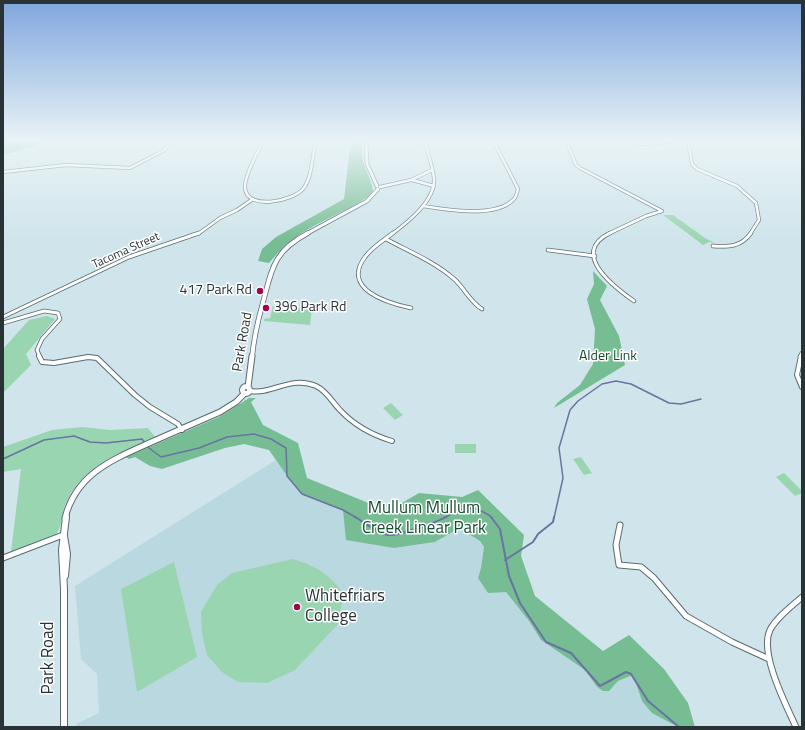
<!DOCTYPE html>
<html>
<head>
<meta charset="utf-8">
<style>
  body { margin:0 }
  #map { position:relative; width:805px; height:730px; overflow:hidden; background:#cfe5eb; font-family:"Titillium Web",sans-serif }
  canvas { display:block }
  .frame { position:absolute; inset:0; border:4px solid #293234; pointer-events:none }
</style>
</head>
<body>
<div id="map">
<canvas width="805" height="730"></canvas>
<div class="frame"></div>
</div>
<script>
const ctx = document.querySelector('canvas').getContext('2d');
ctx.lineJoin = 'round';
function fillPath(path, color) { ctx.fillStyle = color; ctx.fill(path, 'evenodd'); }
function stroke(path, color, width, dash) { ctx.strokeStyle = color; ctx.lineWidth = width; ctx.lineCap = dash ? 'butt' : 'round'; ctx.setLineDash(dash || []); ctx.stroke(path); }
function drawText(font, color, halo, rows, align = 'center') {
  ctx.font = font + ' "Titillium Web",sans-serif'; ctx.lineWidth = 3; ctx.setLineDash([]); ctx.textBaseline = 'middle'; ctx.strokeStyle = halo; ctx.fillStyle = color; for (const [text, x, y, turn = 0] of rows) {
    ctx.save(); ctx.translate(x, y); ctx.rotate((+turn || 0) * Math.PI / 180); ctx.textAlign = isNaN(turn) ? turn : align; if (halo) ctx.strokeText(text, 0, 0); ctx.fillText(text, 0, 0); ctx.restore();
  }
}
const built = new Path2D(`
  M 276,460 L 287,476 L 332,506 L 343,510 L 375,543 L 394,548 L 435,542 L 456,530 L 462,530 L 480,541 L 484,547 L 481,568 L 478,578 L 506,592 L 529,621 L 541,640 L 585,670 L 597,687 L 609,691 L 618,681 L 633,675 L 642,701 L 678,727 L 76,727 L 76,724 L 99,713 L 97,674 L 81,659 L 75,586 Z`);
const green = new Path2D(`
  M 663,215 L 673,215 L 705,238 L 715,243 L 709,242 L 703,245 Z
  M 273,306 L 312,309 L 310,325 L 264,321 L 264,319 L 270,318 Z
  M 47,316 L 55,319 L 26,354 L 31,365 L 3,393 L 3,349 L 29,320 Z
  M 391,403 L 403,415 L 395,420 L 383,408 Z
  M 82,427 L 110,430 L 148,428 L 156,438 C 120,453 83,465 66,503 C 61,512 63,526 56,534 L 11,552 L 21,469 L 3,472 L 3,447 L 52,430 Z
  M 455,444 L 476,444 L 476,453 L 455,453 Z
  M 581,457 L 592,473 L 584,475 L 573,459 Z
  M 784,473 L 802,491 L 802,493 L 795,496 L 776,477 Z
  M 293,559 C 317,567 327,572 343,593 L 339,623 L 295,670 L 267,683 L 238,682 L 222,672 L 207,655 L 202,634 L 201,612 L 217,585 L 232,573 Z
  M 174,562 L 197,657 L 137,692 L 121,589 Z`);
const forest = new Path2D(`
  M 3,140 L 54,140 L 3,155 Z
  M 357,140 L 363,140 C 363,145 361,151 362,156 C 363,167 374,184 373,193 C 347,213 313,222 288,243 C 281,249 275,256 269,263 L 258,261 L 262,249 L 276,237 L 344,199 L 350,148 Z
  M 593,271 L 607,286 L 600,300 L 619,336 L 625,365 L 554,408 L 557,403 L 580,385 L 593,364 L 595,329 L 587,299 L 594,284 Z
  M 249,398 L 256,398 L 251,402 L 263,425 L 298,443 L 307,478 L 388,511 L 419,493 L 462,497 L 478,490 L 524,535 L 521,556 L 535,596 L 603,651 L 629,635 L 664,669 L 688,703 L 695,727 L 678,727 L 652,713 L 642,701 L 633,675 L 618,681 L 609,691 L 603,691 L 597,687 L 585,670 L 541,640 L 529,621 L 506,592 L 488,593 L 478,578 L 481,568 L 484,547 L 480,541 L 462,530 L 456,530 L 435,542 L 394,548 L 346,540 L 343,510 L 302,494 L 287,476 L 269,450 L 244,444 L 225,448 L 162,469 L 150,466 L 135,457 L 129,459 L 126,457 L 219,417 Z`);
const streamFar1 = new Path2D(`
  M 3,459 L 44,440 L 74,436 L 90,442 L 106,443 L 142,439 L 149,448 L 161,457 L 199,448 L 227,437 L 254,434 L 271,439 L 286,448 L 287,476 L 302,494 L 343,510 L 357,518
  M 444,518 C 457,511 466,505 481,511 C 485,513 489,514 492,518
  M 554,518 L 563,478 L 559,448 L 570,410 L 578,401 L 602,384 L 616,381 L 631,384 L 669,403 L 681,404 L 701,399`);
const stream = new Path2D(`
  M 355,517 C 364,522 379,534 389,535 C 398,536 437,522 446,517
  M 491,517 L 500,529 L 509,576 L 520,603 L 546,642 L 571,653 L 600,686 L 626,672 L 631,674 L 648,701 L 679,727
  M 505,560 L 533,542 L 538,534 L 553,522 L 554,517`);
const minorFar3 = new Path2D(`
  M 264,140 C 258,151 244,176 245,188 C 247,211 293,201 303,189 C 312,178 312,158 315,145 L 318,140
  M 566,140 L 576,165 L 580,168 L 662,211
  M 688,140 L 692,164 L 697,169 L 737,186 L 756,203 L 759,220 L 750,234
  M 641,144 L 662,143 L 672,140
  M 3,172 L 66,165 L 130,168 L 163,151 L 174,140
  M 412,180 L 434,186
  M 380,187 L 411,180 L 432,170
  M 423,206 C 447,210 495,218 513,200 C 516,198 517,193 518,189 L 493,140
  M 198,234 L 220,218 L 237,210 L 253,199
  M 392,234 C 408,222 435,201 434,179 C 433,166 428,153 424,140
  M 608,234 L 646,216 L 662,211`);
const minorFar2 = new Path2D(`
  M 393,233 C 384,240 372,247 365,257 C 341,289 387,303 411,308
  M 610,233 C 569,253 614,287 634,301
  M 386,239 C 408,251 433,261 453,278 C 464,287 469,301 482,309
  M 713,246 C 729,247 741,247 751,233
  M 548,250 L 595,256
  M 3,317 L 129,257 L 199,233
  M 3,323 L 44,311 L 58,313 L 60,319 L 42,339 L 37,350 L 40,357
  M 800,357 L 802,353`);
const minorFar1 = new Path2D(`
  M 39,356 L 42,362 L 54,363 L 88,357 L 97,358 L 135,395 L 150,407 L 178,424 L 182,430
  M 801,356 L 797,375 L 802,387
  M 250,391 C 272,395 291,375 316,386 C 327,391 332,402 340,410 C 354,425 372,435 392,441`);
const minor = new Path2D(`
  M 620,525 L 616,545 L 619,565 L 641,567 L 654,578 L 686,616 L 732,642 L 769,659
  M 3,558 L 63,535
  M 796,727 C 786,705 759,653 770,630 C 777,617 791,607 802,597`);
const tertiaryFar3 = new Path2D(`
  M 366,140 L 367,164 L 377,186
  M 306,234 L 367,201 L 378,189`);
const tertiaryFar2 = new Path2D(`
  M 252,357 C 254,338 257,324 262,306 C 272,270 272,252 308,233`);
const tertiaryFar1 = new Path2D(`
  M242.5 390a3.5 3.5 0 1 1 7 0a3.5 3.5 0 1 1-7 0Z
  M 248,387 L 252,356
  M 65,518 C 77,471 117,458 156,440 C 177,431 199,421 220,412 L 236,402 L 244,394`);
const tertiary = new Path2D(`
  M 64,536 L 67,554 L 65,576
  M 64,588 L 64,727
  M 64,589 L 62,550 L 66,517`);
const markers = [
  [260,291,4,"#9f074c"],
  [266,308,4,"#9f074c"],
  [297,607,4,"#9f074c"]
];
const farStreetnames = [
  ["Tacoma Street",126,251,-24]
];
const poiNames = [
  ["417 Park Rd",252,291],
  ["396 Park Rd",274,308,"left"]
];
const streetNames = [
  ["Park Road",243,342,-80]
];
const parkNames = [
  ["Alder Link",608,357]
];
const nearParknames = [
  ["Mullum Mullum",424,509],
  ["Creek Linear Park",424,529]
];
const nearPoinames = [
  ["Whitefriars",305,597],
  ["College",305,617]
];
const nearStreetnames = [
  ["Park Road",49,658,-90]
];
fillPath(built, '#bad8e0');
fillPath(green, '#9ad5b1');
fillPath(forest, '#76bd93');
stroke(streamFar1, '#6974a1', 1.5);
stroke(stream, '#6974a1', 2);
stroke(minorFar3, '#586b71', 4);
stroke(minorFar2, '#586b71', 4.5);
stroke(minorFar1, '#586b71', 6);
stroke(minor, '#586b71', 7);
stroke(tertiaryFar3, '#586b71', 4.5);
stroke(tertiaryFar2, '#586b71', 5.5);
stroke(tertiaryFar1, '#586b71', 7);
stroke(tertiary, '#586b71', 8);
stroke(minorFar3, '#fff', 2.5);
stroke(minorFar2, '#fff', 3);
stroke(minorFar1, '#fff', 4);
stroke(minor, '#fff', 5);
stroke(tertiaryFar3, '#fff', 3);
stroke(tertiaryFar2, '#fff', 4);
stroke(tertiaryFar1, '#fff', 5);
stroke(tertiary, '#fff', 6);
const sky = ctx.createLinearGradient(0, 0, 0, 242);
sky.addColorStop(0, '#80a6de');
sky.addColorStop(0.58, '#e9f3f6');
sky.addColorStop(1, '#e9f3f600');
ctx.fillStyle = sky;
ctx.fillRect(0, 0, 805, 242);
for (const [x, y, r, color] of markers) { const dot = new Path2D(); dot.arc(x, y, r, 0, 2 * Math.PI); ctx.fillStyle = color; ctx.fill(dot); stroke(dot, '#fff', 1.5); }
drawText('12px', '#293234', '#fff', farStreetnames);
drawText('14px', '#293234', '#fff', poiNames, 'right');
drawText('14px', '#293234', '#fff', streetNames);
drawText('14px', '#154c30', '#fff', parkNames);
drawText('17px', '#154c30', '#fff', nearParknames);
drawText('17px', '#293234', '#fff', nearPoinames, 'left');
drawText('17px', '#293234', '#fff', nearStreetnames);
</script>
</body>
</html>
